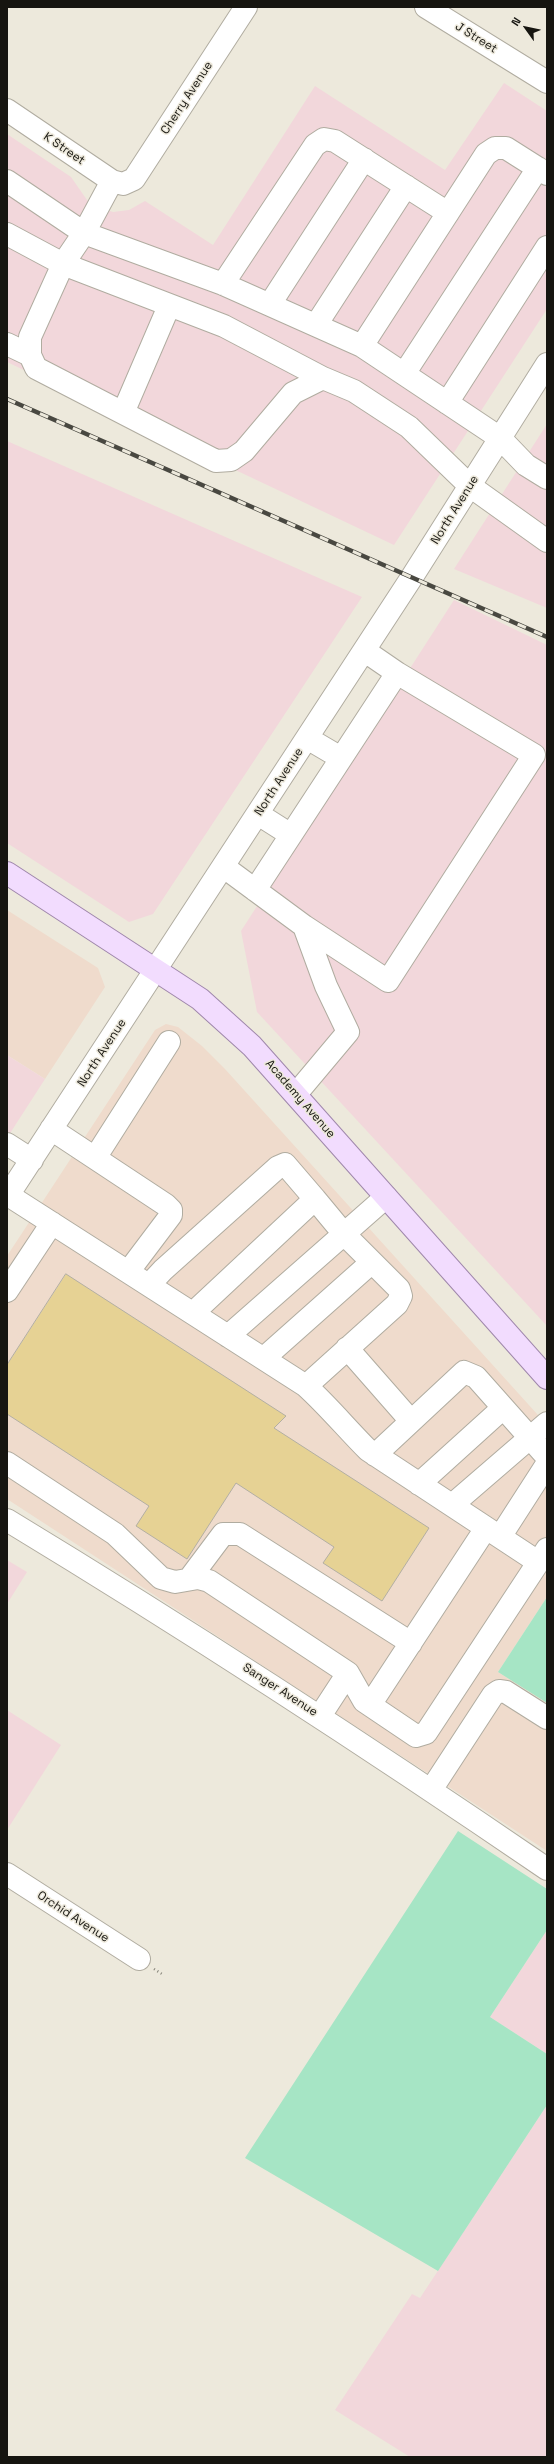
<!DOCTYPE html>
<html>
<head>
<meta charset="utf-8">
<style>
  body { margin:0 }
  #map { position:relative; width:554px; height:2464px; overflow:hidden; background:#ede9dc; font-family:"Space Grotesk",sans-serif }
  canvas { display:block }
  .frame { position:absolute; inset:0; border:8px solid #161510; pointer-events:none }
  .north { position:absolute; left:506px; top:8px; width:40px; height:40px; -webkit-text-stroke:3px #ede9dc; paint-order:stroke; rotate:303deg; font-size:11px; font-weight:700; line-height:16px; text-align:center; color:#161510 }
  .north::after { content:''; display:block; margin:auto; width:14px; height:18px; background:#161510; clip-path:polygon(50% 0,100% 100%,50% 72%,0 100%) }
</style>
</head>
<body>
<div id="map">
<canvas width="554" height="2464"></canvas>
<div class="frame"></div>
<div class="north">N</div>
</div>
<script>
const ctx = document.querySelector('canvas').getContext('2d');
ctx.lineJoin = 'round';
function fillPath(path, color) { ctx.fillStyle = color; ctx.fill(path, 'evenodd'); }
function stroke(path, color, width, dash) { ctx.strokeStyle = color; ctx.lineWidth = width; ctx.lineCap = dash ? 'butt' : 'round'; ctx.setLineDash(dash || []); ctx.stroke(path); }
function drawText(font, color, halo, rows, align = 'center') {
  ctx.font = font + ' "Space Grotesk",sans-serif'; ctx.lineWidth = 3; ctx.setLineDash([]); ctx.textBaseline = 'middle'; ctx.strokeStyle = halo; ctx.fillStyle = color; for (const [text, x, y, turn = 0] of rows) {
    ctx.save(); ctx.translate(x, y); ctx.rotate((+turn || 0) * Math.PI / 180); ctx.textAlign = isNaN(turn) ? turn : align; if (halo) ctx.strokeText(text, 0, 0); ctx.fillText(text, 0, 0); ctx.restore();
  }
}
const commercial = new Path2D(`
  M 7,910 L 98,968 L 105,987 L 45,1079 L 7,1055 Z
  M 166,1024 L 178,1027 L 202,1046 L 225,1069 L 547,1425 L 547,1597 L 498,1672 L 547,1703 L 547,1851 L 7,1499 L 7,1256 L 155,1030 Z`);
const industrial = new Path2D(`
  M 504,83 L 547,111 L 547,309 L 394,545 L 7,362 L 7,134 L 71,177 L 87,200 L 97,207 L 113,212 L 129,210 L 145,201 L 213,245 L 315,86 L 445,170 Z
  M 547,424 L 547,608 L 454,569 Z
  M 7,441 L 362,597 L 153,914 L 129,922 L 7,843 Z
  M 454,600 L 547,645 L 547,1326 L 257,1012 L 241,931 Z
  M 7,1055 L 45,1079 L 7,1138 Z
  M 7,1560 L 27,1572 L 7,1604 Z
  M 7,1710 L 61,1745 L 7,1830 Z
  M 547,1930 L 547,2054 L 490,2017 Z
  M 547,2105 L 547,2457 L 410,2457 L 335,2410 L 412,2294 L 420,2298 Z`);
const green = new Path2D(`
  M 547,1597 L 547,1703 L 498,1672 Z
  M 458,1831 L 547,1889 L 547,1930 L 490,2017 L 547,2054 L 547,2105 L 438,2271 L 245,2158 Z`);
const building = new Path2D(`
  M 66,1274 L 286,1416 L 274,1428 L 429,1528 L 382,1601 L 323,1563 L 334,1547 L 236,1483 L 187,1559 L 136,1526 L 149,1506 L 7,1414 L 7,1365 Z`);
const path = new Path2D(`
  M 154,1969 L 162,1974`);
const minor = new Path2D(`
  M 426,7 L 547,82
  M 7,110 L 112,181 L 123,184 L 134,179 L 246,7
  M 7,181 L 84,233 L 223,284 L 362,346 L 500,438 L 526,465 L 547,478
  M 112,181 L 84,233 L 63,264 L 30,337 L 30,355 L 36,368 L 216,461 L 231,460 L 244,451 L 293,393 L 323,378 L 354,391 L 409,427 L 470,486 L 547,541
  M 7,234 L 63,264 L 224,326 L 323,378
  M 223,284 L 315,145 L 324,139 L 335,141 L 448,213
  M 270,304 L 364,159
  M 316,325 L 406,186
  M 7,344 L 30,355
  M 362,346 L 486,154 L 495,148 L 506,148 L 547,174
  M 404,374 L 538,168
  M 447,403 L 547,247
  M 123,413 L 169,306
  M 365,651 L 397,673
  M 307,738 L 341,758
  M 258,814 L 291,835
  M 224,867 L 304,926 L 326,986 L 348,1032 L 296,1094
  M 255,890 L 397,673 L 534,755 L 388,981 L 304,926
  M 51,1129 L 166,1205 L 171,1210 L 171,1215 L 128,1272
  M 7,1144 L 32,1160
  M 95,1158 L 169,1042
  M 8,1195 L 306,1386 C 328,1406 347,1429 368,1450 L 538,1562
  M 7,1197 L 412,577 L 547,364
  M 149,1285 L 163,1270 L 278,1167 L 285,1164 L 315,1199 L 193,1313
  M 7,1291 L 52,1223
  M 228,1336 L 386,1197
  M 347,1348 L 411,1421
  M 264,1358 L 372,1262
  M 306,1386 L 397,1304 L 401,1296 L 399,1289 L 344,1234 L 315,1199
  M 375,1455 L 464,1372 L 476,1377 L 547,1457
  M 7,1463 L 115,1534 L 161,1578 L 175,1582 L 198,1578 L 209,1581 L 348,1673 L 364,1701 L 416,1736 L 426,1733 L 547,1549
  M 419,1484 L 503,1408
  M 452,1505 L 547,1423
  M 7,1520 C 190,1631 370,1748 547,1869
  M 500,1537 L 547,1464
  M 190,1578 L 223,1534 L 240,1534 L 411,1643
  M 370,1705 L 486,1528
  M 320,1716 L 348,1673
  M 431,1790 L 493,1695 L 499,1691 L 506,1692 L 547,1718
  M 7,1874 L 139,1959`);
const major = new Path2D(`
  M 7,873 L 200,999 L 252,1046 L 547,1378`);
const rail = new Path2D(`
  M 7,399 L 547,637`);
const streetNames = [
  ["J Street",476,38,32],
  ["Cherry Avenue",187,98,-57],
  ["K Street",64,149,34],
  ["North Avenue",455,510,-58],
  ["North Avenue",279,782,-57],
  ["North Avenue",102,1053,-57],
  ["Academy Avenue",300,1099,49],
  ["Sanger Avenue",280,1690,33],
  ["Orchid Avenue",73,1917,33]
];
fillPath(commercial, '#efdbcc');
fillPath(industrial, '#f2d7db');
fillPath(green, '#a6e5c5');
fillPath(building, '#e6d294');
stroke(building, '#b3afa3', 1);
stroke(minor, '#b0aca0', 24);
stroke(major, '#9f87ab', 24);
stroke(path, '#848278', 2.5, [1, 3]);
stroke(minor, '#fff', 22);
stroke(major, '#f2dcfe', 22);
stroke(rail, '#494841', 4.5);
stroke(rail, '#ede9dc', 3, [9]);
drawText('12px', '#161510', '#ede9dc', streetNames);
</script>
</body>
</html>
